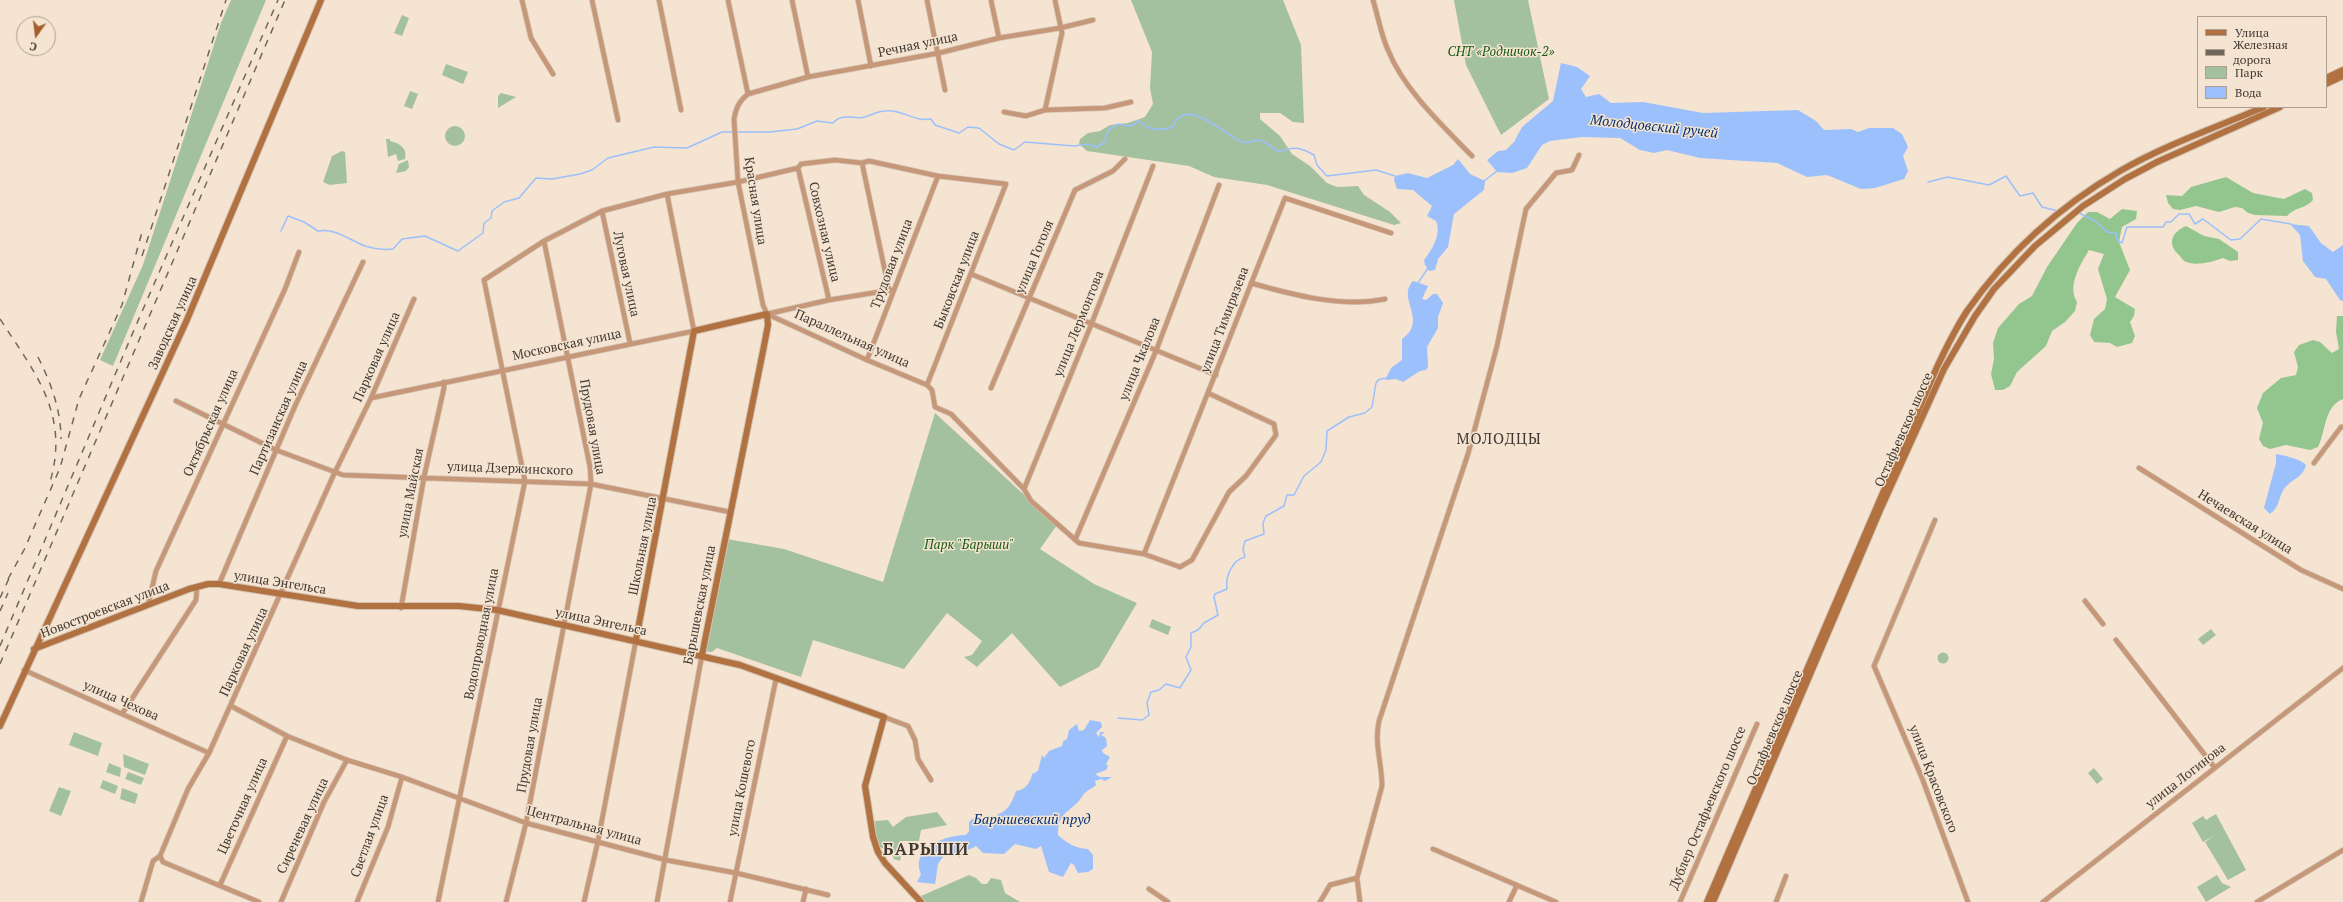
<!DOCTYPE html>
<html>
<head>
<meta charset="utf-8">
<style>
  body { margin:0 }
  #map { position:relative; width:2343px; height:902px; overflow:hidden; background:#f5e4d1; font-family:"PT Serif",serif }
  canvas { display:block }
  .legend { position:absolute; left:2197px; top:16px; width:130px; height:92px; box-sizing:border-box; background:#f5e4d1; border:1px solid #ada091; margin:0; padding:5px 7px; list-style:none; font-size:12px; color:#403932 }
  .legend li { display:flex; align-items:center; gap:8px; height:20px }
  .legend b { width:20px; border:1px solid #ada091 }
  .north { position:absolute; left:16px; top:16px; width:40px; height:40px; box-sizing:border-box; background:#f5e4d1; border:1px solid #ada091; border-radius:50%; rotate:194deg; font-size:11px; font-weight:700; line-height:16px; text-align:center; color:#403932 }
  .north::after { content:''; display:block; margin:auto; width:14px; height:18px; background:#a45f31; clip-path:polygon(50% 0,100% 100%,50% 72%,0 100%) }
</style>
</head>
<body>
<div id="map">
<canvas width="2343" height="902"></canvas>
<ul class="legend">
<li><b style="height:5px;background:#b27140"></b>Улица</li>
<li><b style="height:5px;background:#70675c"></b>Железная дорога</li>
<li><b style="height:11px;background:#a3c19f"></b>Парк</li>
<li><b style="height:11px;background:#9bc0fc"></b>Вода</li>
</ul>
<div class="north">С</div>
</div>
<script>
const ctx = document.querySelector('canvas').getContext('2d');
ctx.lineJoin = 'round';
function fillPath(path, color) { ctx.fillStyle = color; ctx.fill(path, 'evenodd'); }
function stroke(path, color, width, dash) { ctx.strokeStyle = color; ctx.lineWidth = width; ctx.lineCap = dash ? 'butt' : 'round'; ctx.setLineDash(dash || []); ctx.stroke(path); }
function drawText(font, color, halo, rows, align = 'center') {
  ctx.font = font + ' "PT Serif",serif'; ctx.lineWidth = 3; ctx.setLineDash([]); ctx.textBaseline = 'middle'; ctx.strokeStyle = halo; ctx.fillStyle = color; for (const [text, x, y, turn = 0] of rows) {
    ctx.save(); ctx.translate(x, y); ctx.rotate((+turn || 0) * Math.PI / 180); ctx.textAlign = isNaN(turn) ? turn : align; if (halo) ctx.strokeText(text, 0, 0); ctx.fillText(text, 0, 0); ctx.restore();
  }
}
const green = new Path2D(`
  M 231,0 L 266,0 L 113,366 L 100,360 L 143,265 L 221,23 Z
  M 1131,0 L 1283,0 L 1301,45 L 1304,123 L 1293,122 L 1280,113 L 1260,113 L 1260,119 L 1280,136 L 1292,154 L 1310,166 L 1327,183 L 1337,187 L 1358,186 L 1364,195 L 1390,212 L 1401,223 L 1394,225 L 1267,185 L 1214,177 L 1189,166 L 1087,151 L 1079,144 L 1080,139 L 1088,133 L 1100,131 L 1110,125 L 1128,123 L 1145,117 L 1153,104 L 1150,88 L 1152,52 Z
  M 1454,0 L 1528,0 L 1549,99 L 1501,135 L 1466,65 Z
  M 402,15 L 409,18 L 402,36 L 394,33 Z
  M 446,64 L 468,72 L 463,84 L 442,75 Z
  M 410,91 L 418,94 L 412,109 L 404,106 Z
  M 501,93 L 516,97 L 498,108 L 498,96 Z
  M445 136a10 10 0 1 1 20 0a10 10 0 1 1-20 0Z
  M 386,139 L 390,139 L 390,141 C 399,143 408,148 405,159 L 398,161 L 396,154 L 388,157 Z
  M 342,151 L 345,152 L 347,183 L 330,185 L 323,182 L 332,156 Z
  M 408,160 L 409,167 L 406,171 L 396,173 L 399,164 Z
  M 935,413 L 1057,525 L 1040,549 L 1094,584 L 1137,603 L 1099,667 L 1060,687 L 1012,633 L 977,667 L 964,657 L 972,655 L 982,641 L 947,613 L 904,669 L 813,640 L 801,677 L 717,648 L 712,652 L 704,651 L 727,539 L 784,549 L 883,582 Z
  M 1152,619 L 1171,627 L 1168,635 L 1149,627 Z
  M 2211,629 L 2216,635 L 2203,645 L 2198,639 Z
  M1937.5 658a5.5 5.5 0 1 1 11 0a5.5 5.5 0 1 1-11 0Z
  M 74,732 L 102,743 L 98,756 L 69,745 Z
  M 123,754 L 149,764 L 145,775 L 124,767 Z
  M 109,763 L 121,768 L 120,777 L 106,772 Z
  M 2094,768 L 2103,779 L 2097,784 L 2088,773 Z
  M 128,772 L 144,778 L 141,785 L 125,779 Z
  M 103,780 L 118,786 L 115,794 L 100,788 Z
  M 59,787 L 71,791 L 61,816 L 49,811 Z
  M 122,788 L 138,794 L 135,804 L 120,799 Z
  M 937,812 L 947,825 L 921,830 L 919,841 L 900,841 L 898,852 L 901,856 L 900,861 L 894,859 L 891,852 L 880,847 L 876,835 L 875,821 L 888,820 L 893,827 L 906,817 Z
  M 2216,814 L 2246,870 L 2228,880 L 2205,842 L 2215,835 L 2203,842 L 2192,823 L 2203,816 L 2206,820 Z
  M 969,875 L 976,878 L 982,884 L 987,884 L 991,878 L 1001,880 L 1005,893 L 1020,902 L 926,902 L 921,896 Z
  M 2217,875 L 2222,883 L 2231,887 L 2206,902 L 2197,887 Z`);
const forest = new Path2D(`
  M 2226,177 L 2253,193 L 2284,199 L 2305,189 L 2312,193 L 2313,200 C 2305,209 2295,207 2287,216 L 2255,215 L 2248,213 L 2242,208 L 2235,207 L 2219,212 L 2196,206 L 2180,210 L 2173,209 L 2168,203 L 2166,195 L 2182,196 L 2191,187 Z
  M 2122,209 L 2137,211 L 2136,219 L 2122,227 L 2119,242 L 2130,270 L 2115,297 L 2135,309 L 2134,316 L 2130,322 L 2135,336 L 2132,343 L 2117,347 L 2110,343 L 2094,342 L 2090,335 L 2094,319 L 2105,309 L 2107,299 L 2098,269 L 2104,254 L 2089,250 C 2080,265 2067,286 2077,302 L 2075,311 L 2065,322 L 2052,331 L 2046,346 L 2017,372 L 2010,386 L 2003,390 L 1995,390 L 1991,374 L 1994,359 L 1993,343 L 1998,328 L 2019,304 L 2032,296 L 2047,267 L 2077,223 L 2088,212 L 2097,212 L 2110,219 Z
  M 2186,226 L 2204,236 L 2219,239 L 2238,252 L 2238,260 L 2230,261 L 2223,258 C 2212,262 2197,266 2186,262 C 2183,261 2181,257 2179,255 C 2167,244 2171,233 2186,226 Z
  M 2337,316 L 2343,316 L 2343,399 C 2324,406 2326,431 2318,447 L 2310,450 L 2286,445 L 2270,449 L 2263,446 L 2259,439 L 2263,423 L 2257,408 L 2263,393 L 2281,378 L 2296,375 L 2298,367 L 2294,352 L 2299,345 L 2313,340 L 2320,342 L 2332,353 L 2339,349 L 2336,332 Z`);
const water = new Path2D(`
  M 1561,63 L 1577,67 L 1590,76 L 1581,89 L 1586,97 L 1599,94 L 1611,103 L 1643,102 L 1703,113 L 1798,110 L 1816,121 L 1824,130 L 1851,129 L 1858,132 L 1869,128 L 1893,128 L 1902,134 L 1908,147 L 1903,156 L 1908,171 L 1904,179 L 1875,188 L 1861,189 L 1827,175 L 1807,177 L 1777,163 L 1700,158 L 1667,150 L 1654,153 L 1640,150 L 1620,138 L 1582,137 L 1550,141 L 1542,145 L 1527,168 L 1512,173 L 1497,172 L 1487,160 L 1498,151 L 1506,150 L 1514,142 L 1522,127 L 1553,101 Z
  M 1458,159 L 1470,174 L 1485,181 L 1484,190 L 1454,214 L 1448,247 L 1438,259 L 1435,270 L 1429,271 L 1425,265 L 1424,260 C 1432,250 1442,233 1436,221 L 1427,216 L 1432,206 L 1413,190 L 1397,189 L 1394,180 L 1395,176 L 1408,173 L 1427,178 L 1453,165 Z
  M 2290,224 L 2309,226 L 2321,243 L 2333,252 L 2343,245 L 2343,301 L 2340,300 L 2326,279 L 2315,277 L 2303,261 L 2300,235 Z
  M 1413,281 L 1428,286 L 1422,299 L 1426,300 L 1433,294 L 1437,294 L 1443,303 L 1438,317 L 1438,328 L 1427,347 L 1428,367 L 1426,370 L 1420,371 L 1403,382 L 1396,379 L 1385,380 L 1391,368 L 1402,360 L 1402,339 C 1429,321 1396,298 1413,281 Z
  M 2276,454 C 2286,456 2298,458 2306,465 C 2303,478 2291,479 2284,489 C 2278,498 2280,507 2270,514 L 2264,508 L 2276,463 Z
  M 1090,720 L 1101,722 L 1102,727 L 1096,733 L 1099,737 L 1100,732 L 1105,732 L 1101,735 L 1106,738 L 1107,746 L 1102,750 L 1103,753 L 1110,757 L 1106,764 L 1108,766 L 1106,770 L 1095,774 L 1100,777 L 1112,777 L 1105,781 L 1101,779 L 1095,781 L 1096,785 C 1092,789 1089,789 1086,792 C 1083,794 1081,799 1078,802 C 1065,815 1058,814 1058,835 C 1068,844 1075,848 1088,849 L 1093,855 L 1093,869 L 1088,872 L 1078,873 L 1074,865 L 1071,863 L 1063,877 L 1049,872 L 1041,846 L 1036,849 L 1015,844 L 1004,854 L 983,853 L 976,846 L 962,853 L 960,858 L 955,853 L 953,856 L 946,852 L 938,864 L 935,884 L 917,882 L 921,874 C 910,847 947,835 966,835 L 969,831 L 969,822 L 972,819 L 995,819 L 998,814 C 1008,812 1013,800 1016,791 C 1024,791 1031,782 1032,774 L 1038,771 L 1042,755 L 1044,758 L 1049,751 L 1062,746 L 1063,741 L 1067,739 L 1069,730 L 1077,724 L 1079,731 L 1084,730 Z`);
const stream = new Path2D(`
  M 1484,181 L 1497,171
  M 1928,182 L 1948,177 L 1989,185 L 2006,176 L 2020,196 L 2033,193 L 2042,207 L 2058,211
  M 2077,212 L 2095,221 L 2107,232 L 2116,233 L 2117,240 L 2122,243 L 2127,227 L 2163,227 L 2166,222 L 2171,222 L 2179,214 L 2189,214 L 2195,224 L 2203,219 L 2231,240 L 2240,239 L 2261,219 L 2291,224
  M 281,231 L 288,216 L 304,222 L 318,231 C 336,228 349,240 365,246 C 374,249 384,250 393,249 L 402,239 L 425,236 L 458,251 L 483,233 L 484,223 L 491,218 L 492,211 L 504,202 L 519,198 L 536,178 L 552,179 L 580,174 L 592,170 L 608,158 L 654,147 L 687,148 L 722,132 L 770,132 L 797,129 L 817,121 L 833,123 C 843,112 854,120 865,117 C 871,115 878,111 885,111 C 902,109 914,122 931,119 L 935,125 L 959,133 L 968,127 L 979,128 L 999,144 L 1014,150 L 1025,142 L 1074,146 L 1088,144 L 1097,147 L 1105,142 L 1108,130 L 1118,124 L 1131,126 L 1139,121 C 1149,131 1159,131 1173,127 C 1185,94 1224,135 1242,142 C 1248,144 1252,141 1257,140 C 1264,139 1273,148 1278,152 C 1294,146 1300,147 1314,155 L 1317,165 L 1327,176 L 1376,170 L 1395,176
  M 1418,283 L 1428,268
  M 1118,718 L 1142,720 L 1149,715 L 1147,703 L 1151,692 L 1159,690 L 1166,684 L 1180,688 L 1181,686 L 1191,670 L 1186,657 L 1191,647 L 1191,633 L 1198,630 L 1204,623 L 1218,615 L 1214,597 L 1215,594 L 1227,589 C 1225,577 1232,560 1245,557 L 1243,549 L 1245,541 L 1264,534 L 1263,523 L 1266,516 L 1284,506 L 1287,495 L 1294,495 L 1304,476 L 1321,462 L 1326,450 L 1327,431 L 1349,417 L 1365,413 L 1372,407 L 1376,383 L 1378,380 L 1385,378`);
const street = new Path2D(`
  M 522,0 L 531,38 L 553,74
  M 592,0 L 618,120
  M 659,0 L 681,110
  M 728,0 L 748,94
  M 792,0 L 808,77
  M 858,0 L 871,66
  M 927,0 L 945,90
  M 991,0 L 999,38
  M 1373,0 C 1378,16 1381,35 1388,50 C 1404,90 1443,126 1472,156
  M 1045,110 L 1062,33 L 1055,0
  M 1004,112 L 1026,116 L 1045,110 L 1105,108 L 1131,102
  M 862,163 L 889,290
  M 798,168 L 801,164 L 835,160 L 862,163 L 869,161 L 938,176 L 1006,184 L 927,385
  M 798,168 L 829,300
  M 602,211 L 630,343
  M 971,274 L 1216,375
  M 1251,283 C 1293,295 1342,308 1385,299
  M 767,314 L 867,360 L 927,385 L 932,390 L 935,407 L 951,414 L 1024,489 L 1031,501 L 1079,543 L 1144,554 L 1180,567 L 1192,560 L 1229,492 L 1246,476 L 1276,435 L 1274,424 L 1208,393
  M 767,314 L 763,305 L 738,182 L 734,119 C 736,108 739,101 748,94 L 808,77 L 939,53 L 999,38 L 1060,28 L 1093,20
  M 767,314 L 829,300 L 891,290
  M 867,360 L 938,176
  M 991,388 L 1075,190 L 1113,171 L 1125,159
  M 371,398 L 694,331 L 667,194
  M 176,401 L 276,450 L 343,475 L 591,484 L 730,512
  M 2314,463 L 2341,427 L 2343,427
  M 2139,468 L 2301,570 L 2343,589
  M 1024,489 L 1091,325 L 1153,166
  M 1935,520 L 1874,666 L 1922,778 L 1968,902
  M 1075,540 L 1156,351 L 1219,185
  M 1144,554 L 1285,198 L 1391,233
  M 219,584 L 295,406 L 363,262
  M 2085,601 L 2103,624
  M 148,605 L 156,571 L 285,289 L 299,252
  M 401,608 L 424,477 L 444,388 L 444,382
  M 2116,640 L 2215,768
  M 24,670 L 209,753
  M 231,706 L 287,736 L 347,760 L 402,777 L 526,823 L 666,860 L 736,873 L 828,895
  M 122,714 L 196,600 L 197,587
  M 884,717 L 908,726 L 915,740 L 918,759 L 931,780
  M 1433,849 L 1556,902
  M 160,856 L 163,862 L 259,902
  M 220,885 L 287,736
  M 1149,889 L 1168,902
  M 141,902 L 153,861 L 160,856 L 188,789 L 209,753 L 334,474 L 371,398 L 414,299
  M 281,902 L 324,802 L 347,760
  M 357,902 L 388,827 L 402,777
  M 438,902 L 525,481 L 484,280 L 544,241
  M 506,902 L 526,823 L 591,484 L 590,467 L 544,241 L 602,211 L 667,194 L 738,182 L 798,168
  M 584,902 L 598,841 L 636,640
  M 657,902 L 702,655
  M 730,902 L 776,679
  M 803,902 L 806,889
  M 1320,902 L 1330,885 L 1357,878
  M 1360,902 L 1357,878 L 1382,786 C 1382,763 1374,744 1379,721 L 1468,454 L 1497,346 L 1526,209 L 1556,173 L 1572,170 L 1579,155
  M 1509,902 L 1517,885
  M 1680,902 L 1757,724
  M 1776,902 L 1786,876
  M 2043,902 L 2343,668
  M 2257,902 L 2343,850`);
const secondary = new Path2D(`
  M 2326,78 L 2343,70
  M 2326,84 L 2343,76
  M 636,640 L 694,331 L 767,314 L 768,325 L 763,351 L 702,655
  M 34,649 L 189,589 L 208,584 L 219,584 L 358,606 L 459,606 L 497,610 L 740,665 L 884,717 L 865,786 L 873,837 L 878,852 L 885,863 L 921,902
  M 0,726 L 186,322 L 321,0
  M 1707,902 L 1937,367 C 1946,348 1956,328 1967,311 C 2007,254 2060,206 2120,171 C 2165,145 2217,127 2264,107
  M 1713,902 L 1881,508 L 1944,369 L 1975,316 L 1994,289 L 2035,246 L 2083,206 L 2125,179 L 2157,162 L 2280,107`);
const rail = new Path2D(`
  M 142,256 L 226,0
  M 0,319 C 35,373 70,414 50,482
  M 38,357 C 51,383 61,410 61,439
  M 8,579 L 24,550 L 60,468 L 79,399 L 122,305 L 142,232
  M 0,598 L 11,574
  M 0,611 L 8,593
  M 0,646 L 134,330 L 278,0
  M 0,664 L 285,0`);
const streetNames = [
  ["Речная улица",918,45,-12],
  ["Красная улица",755,201,81],
  ["Совхозная улица",824,232,77],
  ["улица Гоголя",1035,257,-67],
  ["Трудовая улица",892,264,-69],
  ["Луговая улица",626,274,78],
  ["Быковская улица",957,280,-69],
  ["улица Тимирязева",1225,320,-69],
  ["Заводская улица",173,323,-66],
  ["улица Лермонтова",1079,324,-68],
  ["Параллельная улица",852,339,24],
  ["Московская улица",567,345,-12],
  ["Парковая улица",377,357,-66],
  ["улица Чкалова",1140,359,-68],
  ["Партизанская улица",279,418,-66],
  ["Октябрьская улица",211,423,-66],
  ["Прудовая улица",592,427,80],
  ["Остафьевское шоссе",1904,430,-66],
  ["улица Дзержинского",510,469,2],
  ["улица Майская",411,493,-79],
  ["Нечаевская улица",2245,522,32],
  ["Школьная улица",643,546,-79],
  ["улица Энгельса",280,583,9],
  ["Барышевская улица",700,605,-79],
  ["Новостроевская улица",105,610,-21],
  ["улица Энгельса",601,622,12],
  ["Водопроводная улица",482,634,-79],
  ["Парковая улица",244,652,-65],
  ["улица Чехова",121,701,24],
  ["Остафьевское шоссе",1775,728,-67],
  ["Прудовая улица",530,745,-80],
  ["улица Логинова",2186,776,-38],
  ["улица Красовского",1933,779,69],
  ["улица Кошевого",742,788,-79],
  ["Цветочная улица",243,806,-66],
  ["Дублер Остафьевского шоссе",1708,808,-67],
  ["Сиреневая улица",303,826,-65],
  ["Центральная улица",584,826,15],
  ["Светлая улица",370,836,-70]
];
const parkNames = [
  ["СНТ «Родничок-2»",1501,52],
  ["Парк \"Барыши\"",969,545]
];
const waterNames = [
  ["Молодцовский ручей",1654,127,6],
  ["Барышевский пруд",1032,820]
];
const quarterNames = [
  ["МОЛОДЦЫ",1499,440]
];
const districtNames = [
  ["БАРЫШИ",926,850]
];
fillPath(green, '#a3c19f');
fillPath(forest, '#93c68e');
fillPath(water, '#9bc0fc');
stroke(stream, '#9bc0fc', 1.5);
stroke(street, '#d1c2b1', 6);
stroke(secondary, '#d1c2b1', 8);
stroke(street, '#c69879', 4.5);
stroke(secondary, '#b27140', 6);
stroke(rail, '#70675c', 1.5, [7, 7]);
drawText('13px', '#403932', '#f5e4d1', streetNames);
drawText('italic 13px', '#145910', '#f5e4d1', parkNames);
drawText('italic 14px', '#043073', '#f5e4d1', waterNames);
ctx.letterSpacing = '1px';
drawText('15px', '#403932', '#f5e4d1', quarterNames);
ctx.letterSpacing = '0px';
ctx.letterSpacing = '1px';
drawText('bold 17px', '#403932', '#f5e4d1', districtNames);
ctx.letterSpacing = '0px';
</script>
</body>
</html>
